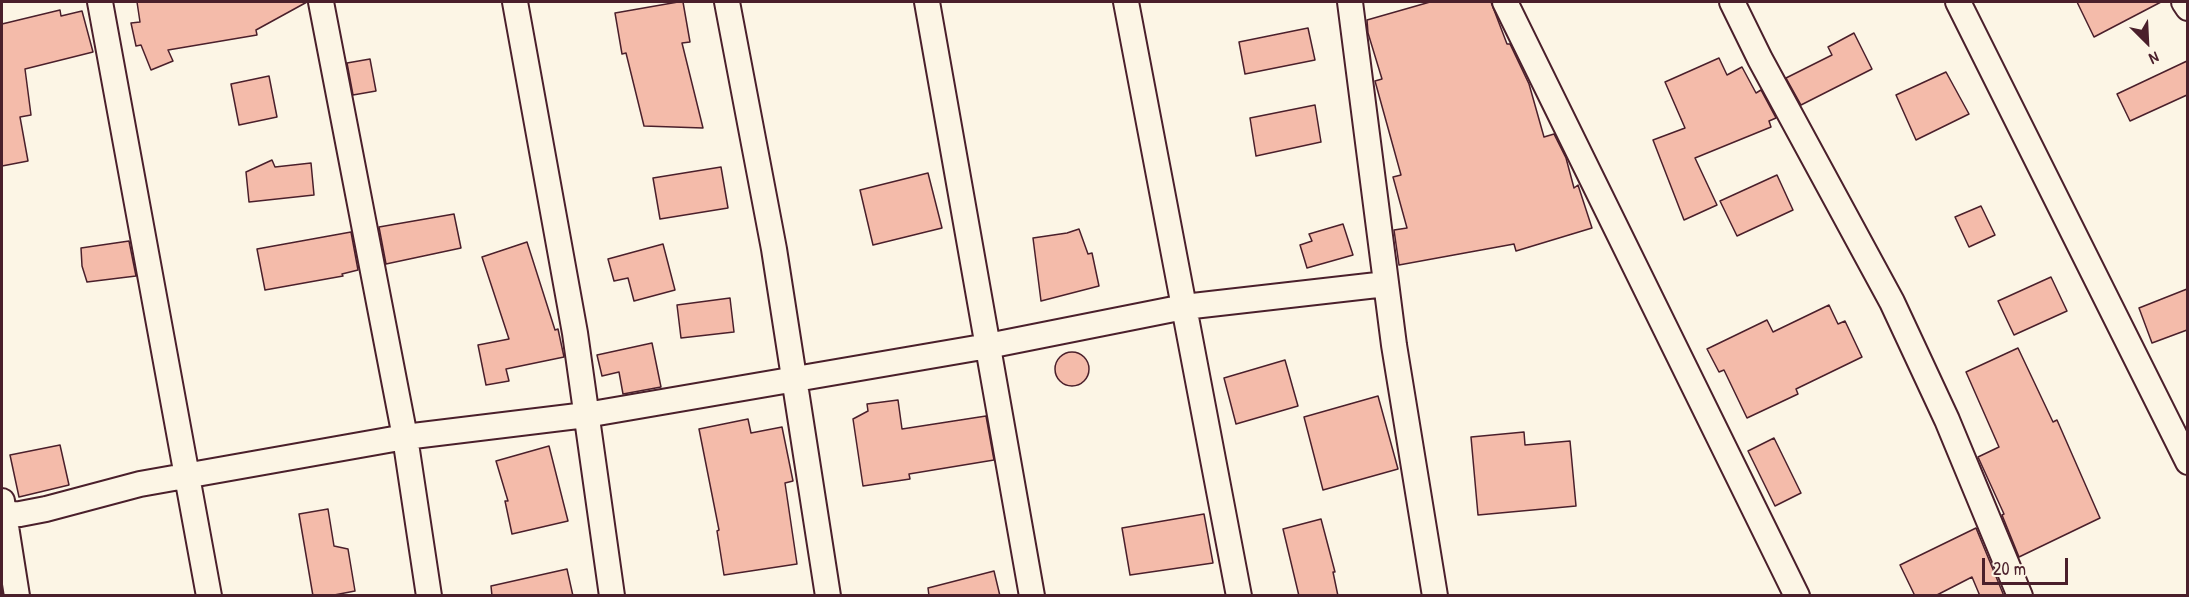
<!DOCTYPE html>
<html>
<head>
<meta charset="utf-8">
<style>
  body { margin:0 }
  #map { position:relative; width:2189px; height:597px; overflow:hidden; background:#fcf5e5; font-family:"Patrick Hand",sans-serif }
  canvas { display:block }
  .frame { position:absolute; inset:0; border:3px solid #4a1f2b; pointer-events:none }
  .north { position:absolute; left:2117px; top:12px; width:60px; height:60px; -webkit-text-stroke:4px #fcf5e5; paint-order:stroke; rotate:156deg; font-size:16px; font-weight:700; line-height:24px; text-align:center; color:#4a1f2b }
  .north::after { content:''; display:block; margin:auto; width:21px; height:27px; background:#4a1f2b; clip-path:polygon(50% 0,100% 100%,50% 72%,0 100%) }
  .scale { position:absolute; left:1982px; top:558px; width:86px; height:27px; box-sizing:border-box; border:3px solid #4a1f2b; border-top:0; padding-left:8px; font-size:18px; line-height:21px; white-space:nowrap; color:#4a1f2b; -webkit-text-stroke:4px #fcf5e5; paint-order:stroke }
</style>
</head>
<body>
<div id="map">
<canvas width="2189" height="597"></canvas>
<div class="frame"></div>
<div class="north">N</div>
<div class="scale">20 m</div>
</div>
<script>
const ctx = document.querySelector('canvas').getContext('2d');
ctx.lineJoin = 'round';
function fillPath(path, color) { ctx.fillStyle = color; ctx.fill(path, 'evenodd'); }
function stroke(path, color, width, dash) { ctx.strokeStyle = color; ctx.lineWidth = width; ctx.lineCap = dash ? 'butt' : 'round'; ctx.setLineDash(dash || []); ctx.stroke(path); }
const building = new Path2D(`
  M 137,2 L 307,2 L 256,30 L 257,35 L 168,50 L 173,61 L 151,70 L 141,45 L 136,46 L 131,23 L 140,22 Z
  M 678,2 L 683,2 L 690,42 L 682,43 L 703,128 L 644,126 L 626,53 L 622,54 L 615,13 Z
  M 1430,2 L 1491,2 L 1507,44 L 1510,44 L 1529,84 L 1544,137 L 1554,134 L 1566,158 L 1574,188 L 1578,185 L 1592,228 L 1516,251 L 1514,244 L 1399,265 L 1394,230 L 1407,228 L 1393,177 L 1401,175 L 1375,81 L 1382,79 L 1368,33 L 1367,20 Z
  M 2077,2 L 2161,2 L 2094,37 Z
  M 60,10 L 61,16 L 82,11 L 93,52 L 25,69 L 31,115 L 20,117 L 28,161 L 2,166 L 2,24 Z
  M 1308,28 L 1315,60 L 1245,74 L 1239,42 Z
  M 1854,33 L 1872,69 L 1801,105 L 1786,78 L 1832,55 L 1828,47 Z
  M 1719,58 L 1727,75 L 1742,67 L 1756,93 L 1761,90 L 1776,118 L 1769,121 L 1771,127 L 1695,158 L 1717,205 L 1684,220 L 1653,140 L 1685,128 L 1665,82 Z
  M 370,59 L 376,91 L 353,95 L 347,63 Z
  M 2187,61 L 2187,95 L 2130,121 L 2117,94 Z
  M 1946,72 L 1969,114 L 1916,140 L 1896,95 Z
  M 269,76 L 277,117 L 239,125 L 231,84 Z
  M 1315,105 L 1321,142 L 1256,156 L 1250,118 Z
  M 272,160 L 275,167 L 311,163 L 314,195 L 249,202 L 246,172 Z
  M 721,167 L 728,208 L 660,219 L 653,178 Z
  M 928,173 L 942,228 L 873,245 L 860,190 Z
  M 1777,175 L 1793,210 L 1737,236 L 1720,201 Z
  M 1981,206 L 1995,235 L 1969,247 L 1955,217 Z
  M 454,214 L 461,248 L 386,264 L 379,227 Z
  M 1343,224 L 1353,255 L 1307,268 L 1300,245 L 1312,241 L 1309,234 Z
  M 1079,229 L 1088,254 L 1092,253 L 1099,286 L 1041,301 L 1033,238 L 1067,233 Z
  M 351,232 L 358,270 L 342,274 L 343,276 L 265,290 L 257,249 Z
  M 129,241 L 136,276 L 87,282 L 82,266 L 81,248 Z
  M 527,242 L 555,330 L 558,329 L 564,357 L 506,369 L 509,381 L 486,385 L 478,345 L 509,339 L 482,257 Z
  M 663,244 L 675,290 L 634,301 L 628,278 L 614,281 L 608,259 Z
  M 2051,277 L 2067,311 L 2014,335 L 1998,301 Z
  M 2187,289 L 2187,330 L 2152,343 L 2139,308 Z
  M 730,298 L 734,332 L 681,338 L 677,305 Z
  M 1829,305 L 1838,324 L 1845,321 L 1862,357 L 1796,389 L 1798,394 L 1747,418 L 1724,370 L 1719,372 L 1707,349 L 1767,320 L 1773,332 Z
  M 652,343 L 661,387 L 623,394 L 619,372 L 602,376 L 597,355 Z
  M 2018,348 L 2053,422 L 2057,420 L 2100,518 L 2019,557 L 2002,515 L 2004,514 L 1978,457 L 1999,447 L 1966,372 Z
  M1055 369a17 17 0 1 1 34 0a17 17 0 1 1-34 0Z
  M 1285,360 L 1298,406 L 1236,424 L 1224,378 Z
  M 1378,396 L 1398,469 L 1323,490 L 1304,417 Z
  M 898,400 L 902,429 L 986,416 L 994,460 L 909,474 L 910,479 L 863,486 L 853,419 L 868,411 L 867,404 Z
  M 748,419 L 751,433 L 782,427 L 793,481 L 785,483 L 797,564 L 724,575 L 717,531 L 719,530 L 699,429 Z
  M 1524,432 L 1525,445 L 1570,441 L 1576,506 L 1478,515 L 1471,437 Z
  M 1774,438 L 1801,493 L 1775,506 L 1748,451 Z
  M 60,445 L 69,485 L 19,497 L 10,455 Z
  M 549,446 L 568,521 L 512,534 L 505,501 L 508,501 L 496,461 Z
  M 328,509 L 334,546 L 348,549 L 355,591 L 329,596 L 313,596 L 299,514 Z
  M 1204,514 L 1213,563 L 1130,575 L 1122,528 Z
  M 1321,519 L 1335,572 L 1333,572 L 1338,596 L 1299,596 L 1283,529 Z
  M 1976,528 L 2004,596 L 1980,596 L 1972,577 L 1935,596 L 1915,596 L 1900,565 Z
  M 567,569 L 573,596 L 492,596 L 491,586 Z
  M 994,571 L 1000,596 L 929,596 L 928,588 Z`);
const street = new Path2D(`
  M 100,2 L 209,596
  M 321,2 L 405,437 L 429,596
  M 515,2 L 575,333 L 612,596
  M 727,2 L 774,249 L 828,596
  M 927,2 L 1032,596
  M 1126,2 L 1239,596
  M 1350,2 L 1394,345 L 1435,596
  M 1505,2 L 1797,596
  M 1732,2 L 1760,59 L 1892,302 L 1947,420 L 2020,596
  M 1958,2 L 2188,462
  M 2184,2 L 2188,8
  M 2,501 L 17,596
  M 2,515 L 20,514 L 46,509 L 140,484 L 405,437 L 586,415 L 988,346 L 1184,307 L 1386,284`);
fillPath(building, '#f4bbaa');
stroke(building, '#4a1f2b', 1.5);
stroke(street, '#4a1f2b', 28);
stroke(street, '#fcf5e5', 24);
</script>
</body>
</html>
